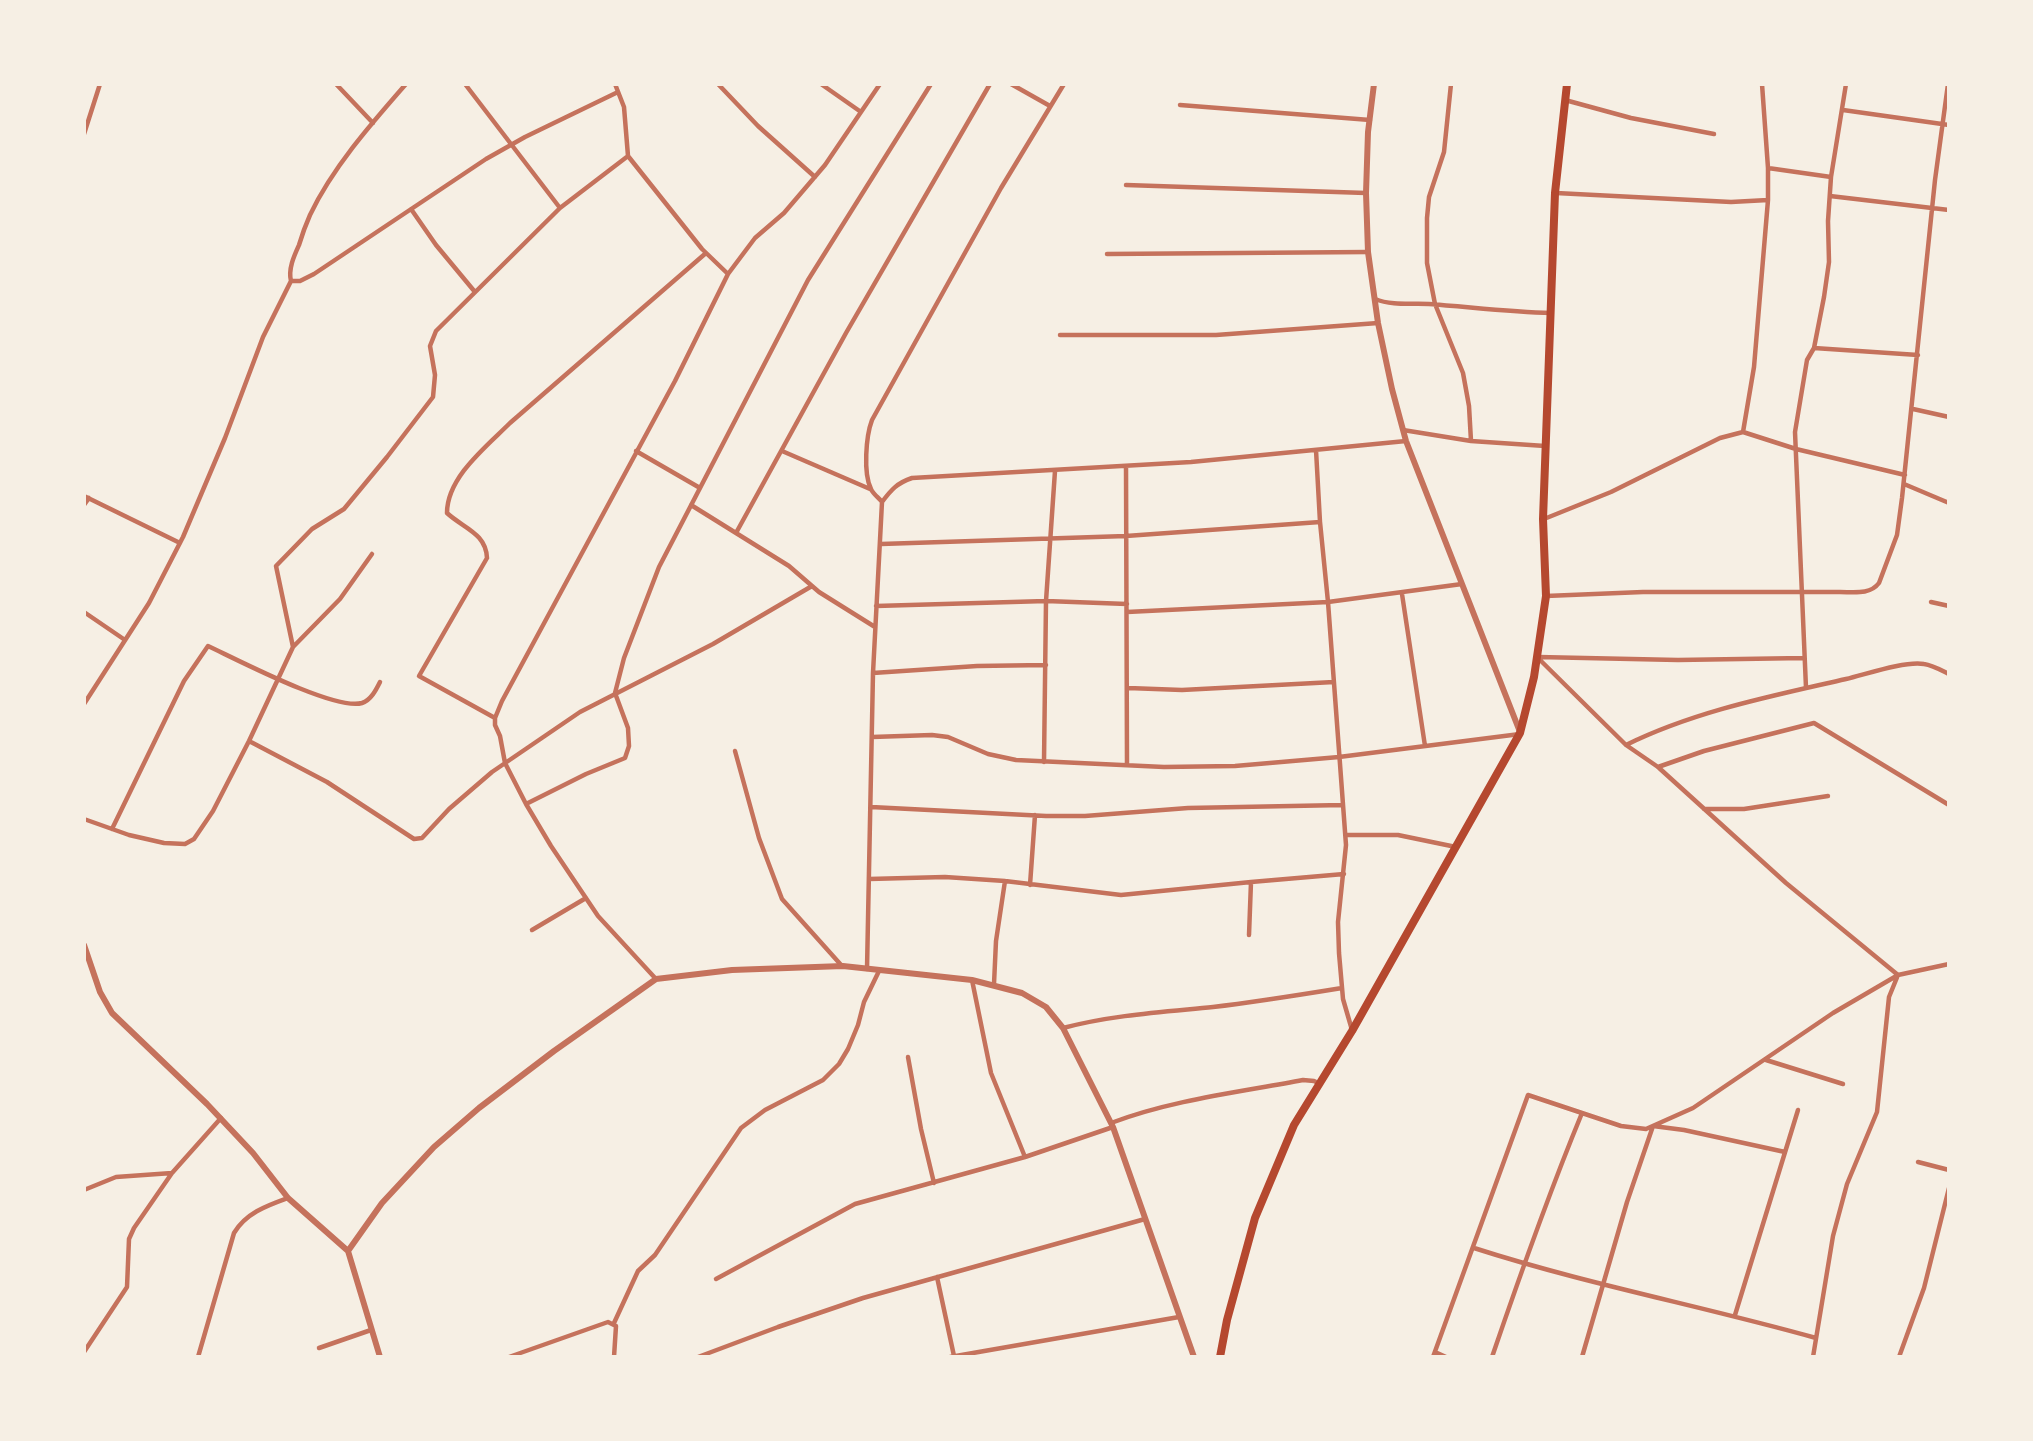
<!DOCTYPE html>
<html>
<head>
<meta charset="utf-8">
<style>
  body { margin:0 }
  #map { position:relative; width:2033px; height:1441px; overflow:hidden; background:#f6efe4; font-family:"Sofia Sans Condensed",sans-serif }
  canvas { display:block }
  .frame { position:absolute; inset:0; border:86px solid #f6efe4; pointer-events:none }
</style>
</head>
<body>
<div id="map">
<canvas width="2033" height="1441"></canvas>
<div class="frame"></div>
</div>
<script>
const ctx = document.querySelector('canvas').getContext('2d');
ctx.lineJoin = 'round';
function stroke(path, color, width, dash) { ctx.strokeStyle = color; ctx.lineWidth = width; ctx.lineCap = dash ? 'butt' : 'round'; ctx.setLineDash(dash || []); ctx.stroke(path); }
const minor = new Path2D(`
  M 336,84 L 373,123
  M 465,84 L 560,208
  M 615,84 L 624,107 L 628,156 L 702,249 L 728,274
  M 718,84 L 758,126 L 815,177
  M 821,84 L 861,112
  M 1011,84 L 1050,106
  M 1451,84 L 1444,152 L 1429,197 L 1427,218 L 1427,263 L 1435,304 L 1463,373 L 1469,406 L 1471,441
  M 1565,100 L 1631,118 L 1714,134
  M 1180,105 L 1370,120
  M 1843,110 L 1949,125
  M 84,134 L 100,84
  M 1768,168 L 1831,177
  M 1126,185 L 1366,193
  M 1556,193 L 1731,202 L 1768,200
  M 1830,196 L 1949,210
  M 411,209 L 436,245 L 475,292
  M 1107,254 L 1368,252
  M 291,281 L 300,281 L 314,274 L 486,159 L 525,137 L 618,92
  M 1375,299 C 1392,306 1412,303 1429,304 C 1470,307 1510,312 1551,313
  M 1060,335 L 1216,335 L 1378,323
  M 1814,348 L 1918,355
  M 1913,409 L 1949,417
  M 1403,430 L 1471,441 L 1545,446
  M 1743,432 L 1796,449 L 1905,475
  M 1316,450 L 1320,522 L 1328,602 L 1346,845 L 1338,922 L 1339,953 L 1343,999 L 1352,1030
  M 636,451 L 700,488
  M 782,451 L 870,489
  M 1126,466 L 1127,765
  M 1904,484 L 1949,503
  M 84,496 L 180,543
  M 882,502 C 879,498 873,494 871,489 C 863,473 866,436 872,420 L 1001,188 L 1064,84
  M 84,505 L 89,498
  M 691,505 L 789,566 L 819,592 L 875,627
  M 1544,519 L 1611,492 L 1720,438 L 1743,432 L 1754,367 L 1768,200 L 1768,168 L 1762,84
  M 736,533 L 846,333 L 990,84
  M 881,544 L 1126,536 L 1320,522
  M 1402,594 L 1425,746
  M 1546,596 L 1643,592 L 1840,592 C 1854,592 1870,595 1879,583 L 1897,535 L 1902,498 L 1935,180 L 1948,84
  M 1931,602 L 1949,606
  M 876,606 L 1046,601 L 1127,604
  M 84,612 L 125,640
  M 1127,612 L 1328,602 L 1462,584
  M 293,647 L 276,566 L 312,529 L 344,509 L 387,457 L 433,397 L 435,375 L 430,346 L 436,331 L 560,208 L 628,156
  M 1538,657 L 1678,660 L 1804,658
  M 1538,658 L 1626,745 L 1658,767 L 1786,883 L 1898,975 L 1889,997 L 1877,1112 L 1847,1184 L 1833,1236 L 1813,1357
  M 873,673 L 977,666 L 1046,665
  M 1128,688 L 1182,690 L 1334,682
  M 1806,688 L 1795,432 L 1807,360 L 1814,348 L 1824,297 L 1829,262 L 1828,221 L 1831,177 L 1846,84
  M 84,704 L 149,603 L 183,537 L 225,438 L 263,337 L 291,281 C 288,269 294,256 299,245 C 302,235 306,224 310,215 C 333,167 371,124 406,84
  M 495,718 L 419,676 L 487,558 C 486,533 463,528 447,513 C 447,477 487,446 510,423 L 706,253
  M 872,737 L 932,735 L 948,737 L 988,754 L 1016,760 L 1164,767 L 1235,766 L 1339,757 L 1520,734
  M 249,741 L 327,782 L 414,839 L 422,838 L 449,809 L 492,772 L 580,712 L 713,644 L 812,586
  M 1626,745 C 1695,711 1772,696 1846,679 C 1867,674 1904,661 1924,664 C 1932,665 1941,670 1949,674
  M 735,751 L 759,838 L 782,899 L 842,966
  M 1044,762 L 1046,601 L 1055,471
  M 1658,767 L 1704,751 L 1814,723 L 1949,805
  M 526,804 L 586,774 L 625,758 L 629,746 L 628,728 L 615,693 L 624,658 L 659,567 L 808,280 L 931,84
  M 871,807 L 1046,816 L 1085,816 L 1188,808 L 1343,805
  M 1704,809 L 1744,809 L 1828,796
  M 84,819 L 129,835 L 164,843 L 185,844 L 194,839 L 213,811 L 249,741 L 293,647 L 340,599 L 372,554
  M 112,829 L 184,681 L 208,646 C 236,659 335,711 362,703 C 371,700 376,690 380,682
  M 1346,835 L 1398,835 L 1456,847
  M 869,879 L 945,877 L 1005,881 L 1121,895 L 1251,882 L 1344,874
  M 1030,885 L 1035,815
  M 532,930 L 586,898
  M 1249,935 L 1251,882
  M 867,969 L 873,673 L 882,502 C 891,490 897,483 912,478 L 1191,462 L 1406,441
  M 656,979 L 598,916 L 551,846 L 526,804 L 505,763 L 500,736 L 495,725 L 495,718 L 502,701 L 675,381 L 728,274 L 755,238 L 784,213 L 825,165 L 880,84
  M 972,980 L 991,1073 L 1025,1157
  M 994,984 L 996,941 L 1005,881
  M 1063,1028 C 1112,1015 1163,1012 1213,1007 C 1256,1002 1299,995 1342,988
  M 908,1057 L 921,1129 L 934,1183
  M 1766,1060 L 1843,1084
  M 1111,1123 C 1171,1100 1240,1092 1303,1080 L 1314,1081 L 1320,1084
  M 1918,1162 L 1949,1170
  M 84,1190 L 116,1177 L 172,1173
  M 1474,1248 C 1586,1284 1702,1306 1816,1338
  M 937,1277 L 954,1356
  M 716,1279 L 855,1204 L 1025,1157 L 1113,1127
  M 1735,1315 L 1798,1110
  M 614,1323 L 638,1271 L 655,1255 L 741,1128 L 765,1110 L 823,1080 L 839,1064 L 848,1049 L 858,1025 L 864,1002 L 879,971
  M 319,1348 L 371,1330
  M 84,1352 L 127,1287 L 129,1239 L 134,1228 L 172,1173 L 221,1118
  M 1435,1352 L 1446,1357
  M 198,1357 L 234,1233 C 246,1213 266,1206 288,1198
  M 509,1357 L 608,1322 L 616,1326 L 614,1357
  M 698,1357 L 778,1327 L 863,1298 L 1145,1219
  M 950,1357 L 1179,1317
  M 1433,1357 L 1528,1095 L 1621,1126 L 1646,1129 L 1693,1108 L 1833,1013 L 1898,975 L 1949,964
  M 1492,1357 C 1520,1275 1549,1193 1582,1113
  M 1582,1357 L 1627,1202 L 1653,1126 L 1684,1130 L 1785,1152
  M 1899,1357 L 1924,1288 L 1949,1188`);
const tertiary = new Path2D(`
  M 1374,84 L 1368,132 L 1366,193 L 1368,252 L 1378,323 L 1392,389 L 1406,441 L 1520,732
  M 84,945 L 100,992 L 112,1013 L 207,1104 L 253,1153 L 288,1198 L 348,1251 L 380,1357
  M 348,1251 L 382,1203 L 434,1147 L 479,1108 L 554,1051 L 656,979 L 732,970 L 843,966 L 972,980 L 1022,993 L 1046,1007 L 1063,1028 L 1113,1127 L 1194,1357`);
const primary = new Path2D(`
  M 1220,1357 L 1227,1320 L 1255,1218 L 1294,1125 L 1352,1031 L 1520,733 L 1534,677 L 1546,596 L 1543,519 L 1555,193 L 1567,84`);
stroke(minor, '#c5725c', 4.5);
stroke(tertiary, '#c5725c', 6);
stroke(primary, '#b5482f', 8);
</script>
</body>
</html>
